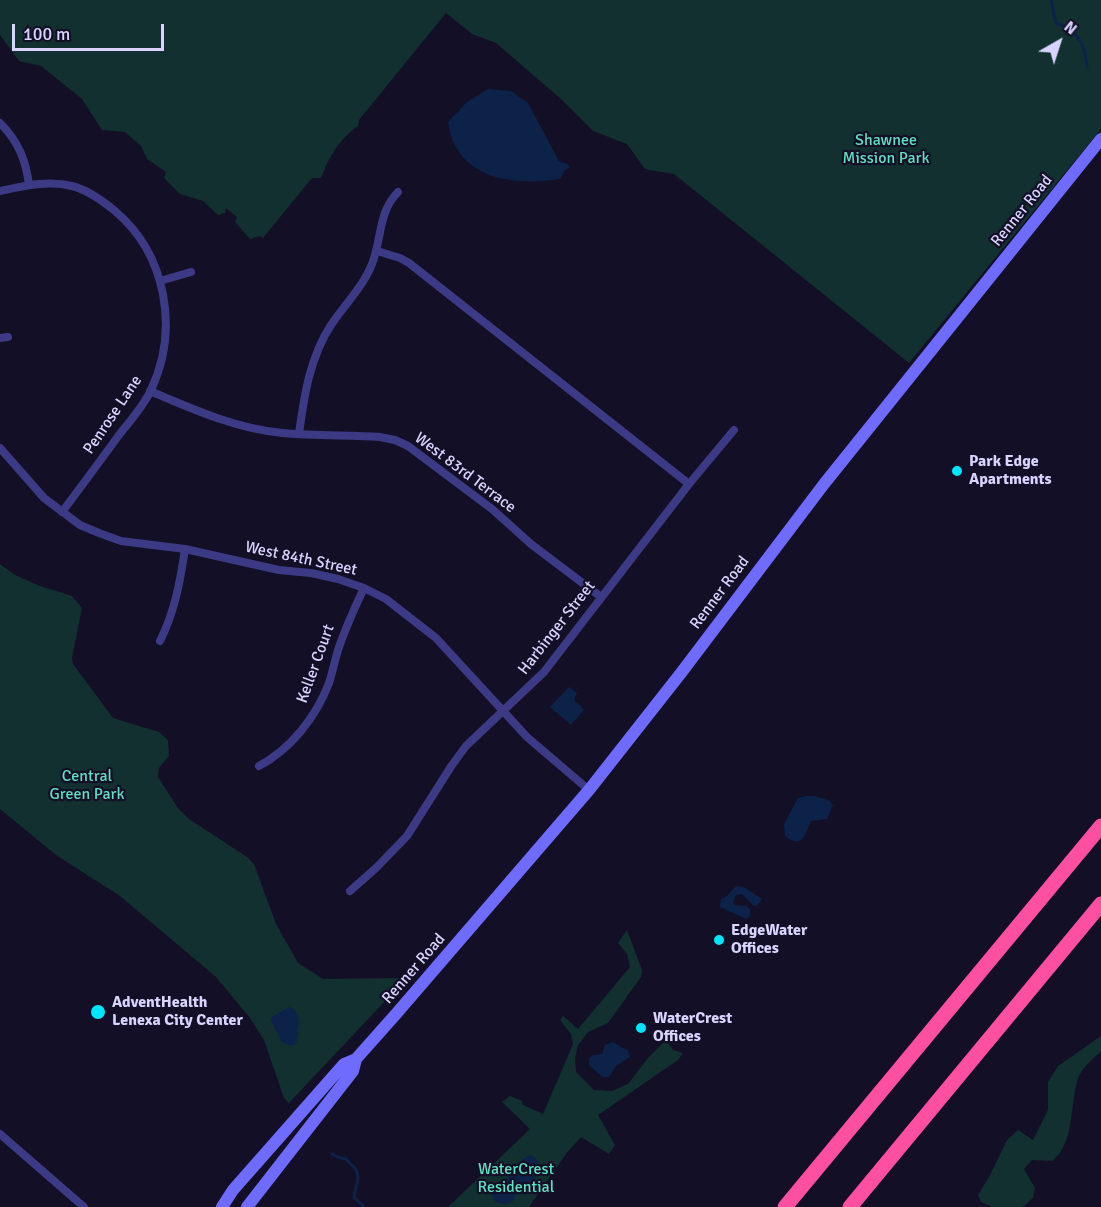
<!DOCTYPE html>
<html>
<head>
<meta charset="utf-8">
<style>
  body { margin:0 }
  #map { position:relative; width:1101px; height:1207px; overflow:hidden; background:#130f26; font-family:Signika,sans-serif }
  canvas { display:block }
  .north { position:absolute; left:1029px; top:12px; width:60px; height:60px; -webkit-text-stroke:4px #130f26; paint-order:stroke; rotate:39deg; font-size:16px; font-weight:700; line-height:24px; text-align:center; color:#d9d4ff }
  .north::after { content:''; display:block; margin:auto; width:21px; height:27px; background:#d9d4ff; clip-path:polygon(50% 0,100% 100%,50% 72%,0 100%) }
  .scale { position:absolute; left:12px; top:24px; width:152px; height:27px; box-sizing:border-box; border:3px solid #d9d4ff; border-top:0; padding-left:8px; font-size:18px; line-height:21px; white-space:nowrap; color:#d9d4ff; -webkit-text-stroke:4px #130f26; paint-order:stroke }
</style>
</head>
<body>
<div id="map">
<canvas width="1101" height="1207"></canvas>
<div class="north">N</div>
<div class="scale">100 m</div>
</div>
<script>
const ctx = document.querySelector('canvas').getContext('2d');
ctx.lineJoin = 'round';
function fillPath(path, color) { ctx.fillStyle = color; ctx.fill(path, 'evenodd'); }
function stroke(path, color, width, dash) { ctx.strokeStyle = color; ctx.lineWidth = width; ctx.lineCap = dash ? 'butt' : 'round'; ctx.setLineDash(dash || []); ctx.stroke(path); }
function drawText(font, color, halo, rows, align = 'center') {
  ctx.font = font + ' Signika,sans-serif'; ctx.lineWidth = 4.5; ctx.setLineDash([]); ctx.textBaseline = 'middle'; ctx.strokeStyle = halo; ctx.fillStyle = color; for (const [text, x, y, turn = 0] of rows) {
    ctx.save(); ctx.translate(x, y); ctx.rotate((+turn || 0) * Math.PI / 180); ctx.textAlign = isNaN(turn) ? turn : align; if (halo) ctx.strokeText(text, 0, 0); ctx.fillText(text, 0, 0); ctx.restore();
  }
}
const green = new Path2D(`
  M 0,0 L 1101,0 L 1101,129 L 909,363 L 674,174 L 645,169 L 627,144 L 593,131 L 561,99 L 496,43 L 472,34 L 446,13 L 359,120 L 358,126 C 339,139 329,157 321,178 L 312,178 L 263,238 L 260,236 L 250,239 L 235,222 L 237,217 L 226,208 L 225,213 L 218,215 L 203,201 L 180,194 L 164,178 L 166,172 L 147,159 L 141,146 L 125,132 L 102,130 L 82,99 L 41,66 L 19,61 L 0,35 Z
  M 0,564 L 15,575 L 40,586 L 72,596 L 82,608 L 72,658 L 73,664 L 113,718 L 159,732 L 168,740 L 169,756 L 159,768 L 158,777 L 178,808 L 189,819 L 247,857 L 254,864 L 276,924 L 298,963 L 323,979 L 397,978 L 403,982 L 289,1103 L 284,1098 L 264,1040 L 250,1018 L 216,977 L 120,896 L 56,855 L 0,809 Z
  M 627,930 L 642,970 L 641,977 L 608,1023 L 588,1032 L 578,1045 L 575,1058 L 576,1072 L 594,1090 L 612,1091 L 628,1084 L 648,1058 L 666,1040 L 673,1050 L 683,1053 L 678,1060 L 598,1115 L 615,1145 L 609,1154 L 581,1137 L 566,1154 L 529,1207 L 448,1207 L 530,1129 L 502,1102 L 510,1096 L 522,1101 L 523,1105 L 543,1114 L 573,1044 L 571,1034 L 560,1020 L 563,1016 L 578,1029 L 630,967 L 627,954 L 618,943 Z
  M 1101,1036 L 1101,1051 C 1094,1058 1083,1067 1079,1076 C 1069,1101 1076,1143 1052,1161 L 1032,1160 L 1024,1169 L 1035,1188 L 1033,1198 L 1023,1207 L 992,1207 L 981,1202 L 978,1195 L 989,1177 L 1007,1140 L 1018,1130 L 1033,1140 L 1048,1110 L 1048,1082 L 1058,1066 Z`);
const water = new Path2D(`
  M 488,89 L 511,91 L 528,103 L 559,161 L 567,164 L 570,167 L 564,171 L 560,179 C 512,187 455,178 448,122 L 467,102 Z
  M 569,687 L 577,693 L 574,700 L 584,710 L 571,725 L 550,707 Z
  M 805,796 L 815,796 L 830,801 L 833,805 L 827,819 L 811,821 C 805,834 803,850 785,836 L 784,824 L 798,798 Z
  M 736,886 L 744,887 L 762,899 L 757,906 L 753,905 L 742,894 L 736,895 L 733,903 L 735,905 L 746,906 L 750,909 L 750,916 L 746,919 L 720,907 L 721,899 L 727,896 Z
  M 289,1007 C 298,1011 301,1021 297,1030 L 298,1034 L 296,1044 L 291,1046 L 282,1042 L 271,1021 L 272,1017 Z
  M 613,1042 L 628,1051 L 630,1057 L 616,1066 L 609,1077 L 602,1077 L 589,1065 L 589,1059 L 593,1055 L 602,1054 L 605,1045 Z
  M 531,1155 C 543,1161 539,1171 534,1181 L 518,1188 C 514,1201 514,1207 495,1202 L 491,1193 C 493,1183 498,1182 507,1179 C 515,1169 517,1160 531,1155 Z`);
const stream = new Path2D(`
  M 1051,0 L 1056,23 C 1079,32 1085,44 1087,67
  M 332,1154 C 337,1158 340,1157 346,1159 C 347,1160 351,1165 353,1166 C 363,1177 355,1185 354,1197 L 364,1207`);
const minor = new Path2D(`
  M 0,123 C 18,141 26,160 29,185
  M 0,191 C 24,186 48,180 72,186 C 88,190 103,201 115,211 C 167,255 179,330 151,390 C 143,407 130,421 119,435 C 100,461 81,487 62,512
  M 377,251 L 400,258 L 409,263 L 689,484
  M 160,281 L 191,272
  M 0,338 L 8,337
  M 150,391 C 192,409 237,429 283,433 C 315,436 348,435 380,437 L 395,440 L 408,446 L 492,509 L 531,544 L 601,597
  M 299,434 C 304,396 310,357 331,325 C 345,304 363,287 372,264 C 382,239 378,212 398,192
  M 0,448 L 44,498 L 80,525 L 99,533 L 121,541 L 185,549 L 279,570 L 311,573 L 338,579 L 364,588 L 386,599 L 436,638 L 527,737 L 589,790
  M 160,641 C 175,611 180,582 185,549
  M 259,766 C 291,749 316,717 329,683 C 333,671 335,659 339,647 C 346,627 355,607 364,588
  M 350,891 L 376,868 L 407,836 L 452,765 L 466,746 L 544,672 L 689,484 L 734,430
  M 0,1134 L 84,1207`);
const secondary = new Path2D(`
  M 222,1207 L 233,1190 L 344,1064 L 356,1059 L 396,1014 L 589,790 L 681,673 L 824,484 L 1101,139
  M 247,1207 L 353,1071 L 356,1059`);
const motorway = new Path2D(`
  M 785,1207 L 1101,826
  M 850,1207 L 1101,904`);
const markers = [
  [957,471,6,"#00e5ff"],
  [719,940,6,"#00e5ff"],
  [98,1012,8,"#00e5ff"],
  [641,1028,6,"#00e5ff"]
];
const parkNames = [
  ["Shawnee",886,141],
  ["Mission Park",886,159],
  ["Central",87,777],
  ["Green Park",87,795],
  ["WaterCrest",516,1170],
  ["Residential",516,1188]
];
const streetNames = [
  ["Renner Road",1022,211,-51],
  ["Penrose Lane",113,415,-56],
  ["West 83rd Terrace",465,473,37],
  ["West 84th Street",301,559,12],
  ["Renner Road",720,593,-53],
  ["Harbinger Street",557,628,-52],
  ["Keller Court",316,664,-70],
  ["Renner Road",414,969,-49]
];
const poiNames = [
  ["Park Edge",969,462],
  ["Apartments",969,480],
  ["EdgeWater",731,931],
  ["Offices",731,949],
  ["AdventHealth",112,1003],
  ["Lenexa City Center",112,1021],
  ["WaterCrest",653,1019],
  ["Offices",653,1037]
];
fillPath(green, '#12302f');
fillPath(water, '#0c2248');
stroke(stream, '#0c2248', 3);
stroke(minor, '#3d3a85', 8);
stroke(secondary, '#6f6bff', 12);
stroke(motorway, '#ff4fa3', 15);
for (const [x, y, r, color] of markers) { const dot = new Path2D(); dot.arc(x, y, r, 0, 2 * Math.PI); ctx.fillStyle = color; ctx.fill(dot); stroke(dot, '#130f26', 2); }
drawText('16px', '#5fe0c0', '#130f26', parkNames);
drawText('16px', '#d9d4ff', '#130f26', streetNames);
drawText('bold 16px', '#d9d4ff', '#130f26', poiNames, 'left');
</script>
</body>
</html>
